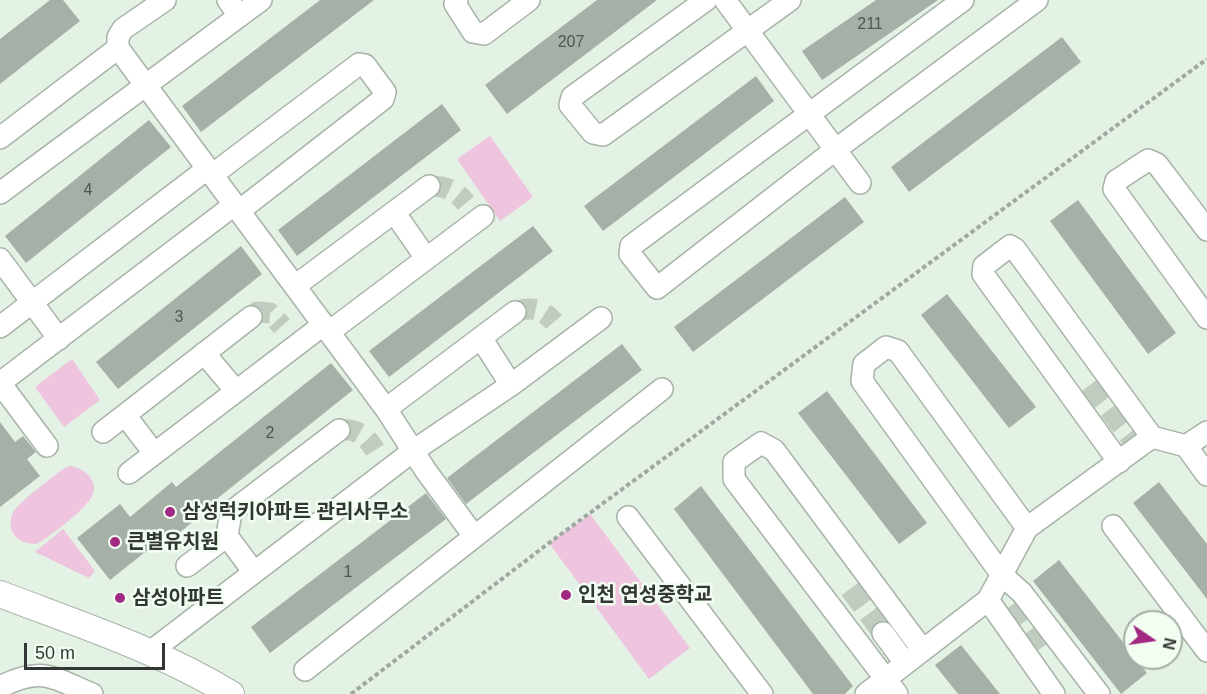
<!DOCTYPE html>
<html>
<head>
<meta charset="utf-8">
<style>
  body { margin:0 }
  #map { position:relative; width:1207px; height:694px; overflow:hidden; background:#e4f1e5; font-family:Arial,sans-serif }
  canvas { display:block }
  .north { position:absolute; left:1123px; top:610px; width:60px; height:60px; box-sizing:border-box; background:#f2fef2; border:2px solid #a6aea6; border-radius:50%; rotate:103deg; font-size:16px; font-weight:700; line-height:24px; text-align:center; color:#333733 }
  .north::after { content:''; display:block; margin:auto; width:21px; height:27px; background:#a22981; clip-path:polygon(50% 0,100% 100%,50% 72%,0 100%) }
  .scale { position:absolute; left:24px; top:643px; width:141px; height:27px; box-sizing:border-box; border:3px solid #333733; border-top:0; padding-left:8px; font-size:18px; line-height:21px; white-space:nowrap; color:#333733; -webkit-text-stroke:4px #f2fef2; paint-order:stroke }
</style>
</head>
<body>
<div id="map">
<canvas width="1207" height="694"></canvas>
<div class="north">N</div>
<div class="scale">50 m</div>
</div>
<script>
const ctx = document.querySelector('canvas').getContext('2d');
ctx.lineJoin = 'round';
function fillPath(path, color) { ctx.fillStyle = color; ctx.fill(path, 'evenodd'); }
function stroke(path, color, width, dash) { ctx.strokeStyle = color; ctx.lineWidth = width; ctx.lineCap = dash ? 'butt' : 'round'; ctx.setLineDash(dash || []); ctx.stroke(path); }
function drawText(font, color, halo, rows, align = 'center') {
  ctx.font = font + ' Arial,"Noto Sans KR",sans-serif'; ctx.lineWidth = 5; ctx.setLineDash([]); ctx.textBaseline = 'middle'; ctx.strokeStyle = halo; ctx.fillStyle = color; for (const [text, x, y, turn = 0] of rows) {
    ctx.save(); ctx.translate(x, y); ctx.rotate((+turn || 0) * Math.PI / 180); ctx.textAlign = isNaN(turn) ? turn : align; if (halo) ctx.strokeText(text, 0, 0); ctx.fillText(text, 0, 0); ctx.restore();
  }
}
const green = new Path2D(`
  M 490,136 L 533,197 L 500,221 L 457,159 Z
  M 72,359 L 100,400 L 64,427 L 35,387 Z
  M 70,466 C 87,468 103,486 88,502 C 78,514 50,537 36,544 C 27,544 16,541 12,531 C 10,526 10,518 13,513 C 18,502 52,478 63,469 Z
  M 590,514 L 690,648 L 649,679 L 549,543 Z
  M 63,529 L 95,571 L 89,578 L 35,552 Z`);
const building = new Path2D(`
  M 50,0 L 63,0 L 80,21 L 0,84 L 0,39 Z
  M 320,0 L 374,0 L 201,132 L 182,106 Z
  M 597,0 L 657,0 L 507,114 L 485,85 Z
  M 876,0 L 938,0 L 822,80 L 802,51 Z
  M 1062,37 L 1081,62 L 909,192 L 891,167 Z
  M 756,76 L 774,101 L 603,231 L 584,206 Z
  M 442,104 L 461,130 L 297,256 L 278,230 Z
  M 149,120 L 171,147 L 26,263 L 5,236 Z
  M 845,197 L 864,222 L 693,352 L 674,327 Z
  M 1078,200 L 1176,333 L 1148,354 L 1050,221 Z
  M 533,226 L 553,251 L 389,377 L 369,351 Z
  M 241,246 L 262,274 L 118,389 L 96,362 Z
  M 947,294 L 1036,407 L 1009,428 L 921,315 Z
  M 622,344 L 642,370 L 466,504 L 447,478 Z
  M 331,363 L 353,390 L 198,514 L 200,516 L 168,542 L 164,537 L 110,580 L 77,538 L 120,504 L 130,517 L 172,482 L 176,487 Z
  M 827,391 L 927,523 L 899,544 L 798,413 Z
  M 0,422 L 15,442 L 23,436 L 36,452 L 27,459 L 40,476 L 0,507 Z
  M 1159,482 L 1207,544 L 1207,599 L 1133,503 Z
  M 701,486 L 853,686 L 845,694 L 813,694 L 674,509 Z
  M 426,493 L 446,519 L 270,653 L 251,627 Z
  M 1059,560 L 1147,673 L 1121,694 L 1033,581 Z
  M 961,645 L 1000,694 L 958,694 L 935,665 Z`);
const minorTunnel = new Path2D(`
  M 429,186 C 446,186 455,190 466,203
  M 515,312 C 531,306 543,309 554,322
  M 251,317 L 257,312 L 270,313 L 282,326
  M 1090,385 L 1139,448
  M 339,430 C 356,428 366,435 375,450
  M 850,589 L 883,633
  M 1012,605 L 1043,649`);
const path = new Path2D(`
  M 351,694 L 549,543 L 1207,59`);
const minor = new Path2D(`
  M 165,0 L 123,29 L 118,37 L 118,48 L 386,409 L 426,471 L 474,536
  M 228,0 L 239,16
  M 457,0 L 455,4 L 473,32 L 484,34 L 529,0
  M 706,0 L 572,97 L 570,105 L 593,133 L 603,135 L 790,0
  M 725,0 L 860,183
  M 963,0 L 631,246 L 630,254 L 657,288 L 835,150 L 1037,0
  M 0,138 L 118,48
  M 212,175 L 359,64 L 365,65 L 385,92 L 383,99 L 239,211
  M 0,193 L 261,0
  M 394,212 L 426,258
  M 1207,230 L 1157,164 L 1148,160 L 1116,181 L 1114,189 L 1207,318
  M 0,259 L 59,339
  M 295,286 L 429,186
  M 0,327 L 207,169
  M 329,332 L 483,216
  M 481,338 L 511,385
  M 204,353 L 236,391
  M 386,409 L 515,312
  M 125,415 L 154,453
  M 103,432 L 251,317
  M 47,446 L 0,383 L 234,205
  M 1186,446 L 1207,475
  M 1119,462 L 983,274 L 984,266 L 1010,246 L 1015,249 L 1152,437
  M 129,473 L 323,325
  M 628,517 L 762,694
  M 1113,526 L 1207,651
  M 1027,528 L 898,351 L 886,347 L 864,364 L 862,381 L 1002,575 L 1022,593 L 1099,694
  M 187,566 L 227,536
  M 253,571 L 227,536 L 231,512 L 339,430
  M 988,600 L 1054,694
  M 883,633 L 905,663
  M 150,652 L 413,451 L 511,385 L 601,318
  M 305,670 L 662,389
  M 0,687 C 42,666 51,677 92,694
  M 866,694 L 988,600 L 1027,528 L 1152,437 L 1186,446 L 1207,432
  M 897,694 L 734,479 L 734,462 L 761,443 L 774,450 L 922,649`);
const major = new Path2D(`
  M 0,594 C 78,624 159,650 231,694`);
const markers = [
  [170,512,6,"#a22981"],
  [115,542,6,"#a22981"],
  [566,595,6,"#a22981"],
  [120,598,6,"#a22981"]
];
const numberNames = [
  ["211",870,25],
  ["207",571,43],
  ["4",88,191],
  ["3",179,318],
  ["2",270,434],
  ["1",348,573]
];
const poiNames = [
  ["삼성럭키아파트 관리사무소",182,512],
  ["큰별유치원",127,542],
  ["인천 연성중학교",578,595],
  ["삼성아파트",132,598]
];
fillPath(green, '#eec4de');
fillPath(building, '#a5b1a6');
stroke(minorTunnel, '#c1ccc1', 21, [21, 10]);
stroke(minor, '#a7b3a7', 24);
stroke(major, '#a7b3a7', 28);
stroke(path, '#a0a9a0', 4, [4.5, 3]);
stroke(minor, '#fff', 21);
stroke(major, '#fff', 26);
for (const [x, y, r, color] of markers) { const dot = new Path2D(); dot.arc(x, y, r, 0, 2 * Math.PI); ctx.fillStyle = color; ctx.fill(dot); stroke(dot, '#f2fef2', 2); }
drawText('16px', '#505650', null, numberNames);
drawText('bold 20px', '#333733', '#f2fef2', poiNames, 'left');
</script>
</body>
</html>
